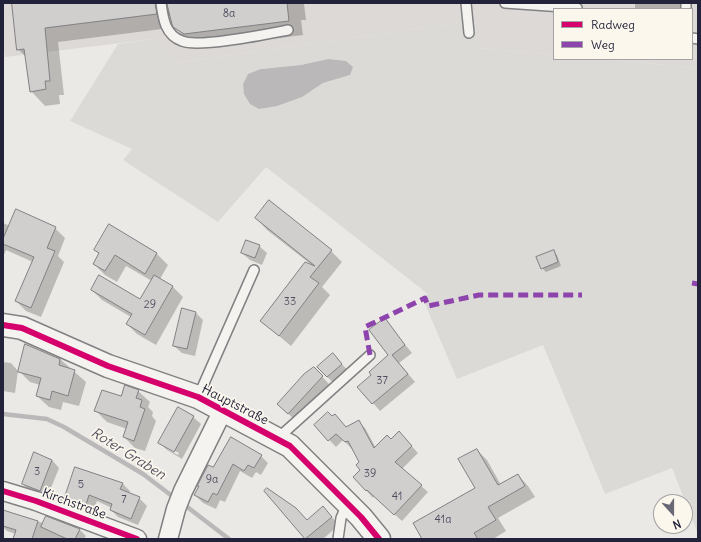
<!DOCTYPE html>
<html>
<head>
<meta charset="utf-8">
<style>
  body { margin:0 }
  #map { position:relative; width:701px; height:542px; overflow:hidden; background:#ebe9e5; font-family:Delius,sans-serif }
  canvas { display:block }
  .frame { position:absolute; inset:0; border:4px solid #22223b; pointer-events:none }
  .legend { position:absolute; left:553px; top:8px; width:140px; height:52px; box-sizing:border-box; background:#fbf7ec; border:1px solid #a4a2a5; margin:0; padding:5px 7px; list-style:none; font-size:12px; color:#22223b }
  .legend li { display:flex; align-items:center; gap:8px; height:20px }
  .legend b { width:20px; border:1px solid #a4a2a5 }
  .north { position:absolute; left:653px; top:494px; width:40px; height:40px; box-sizing:border-box; background:#fbf7ec; border:1px solid #a4a2a5; border-radius:50%; rotate:159deg; font-size:11px; font-weight:700; line-height:16px; text-align:center; color:#22223b }
  .north::after { content:''; display:block; margin:auto; width:14px; height:18px; background:#686876; clip-path:polygon(50% 0,100% 100%,50% 72%,0 100%) }
</style>
</head>
<body>
<div id="map">
<canvas width="701" height="542"></canvas>
<div class="frame"></div>
<ul class="legend">
<li><b style="height:5px;background:#d6006c"></b>Radweg</li>
<li><b style="height:5px;background:#8e44ad"></b>Weg</li>
</ul>
<div class="north">N</div>
</div>
<script>
const ctx = document.querySelector('canvas').getContext('2d');
ctx.lineJoin = 'round';
function fillPath(path, color) { ctx.fillStyle = color; ctx.fill(path, 'evenodd'); }
function stroke(path, color, width, dash) { ctx.strokeStyle = color; ctx.lineWidth = width; ctx.lineCap = dash ? 'butt' : 'round'; ctx.setLineDash(dash || []); ctx.stroke(path); }
function drawText(font, color, halo, rows, align = 'center') {
  ctx.font = font + ' Delius,sans-serif'; ctx.lineWidth = 3.5; ctx.setLineDash([]); ctx.textBaseline = 'middle'; ctx.strokeStyle = halo; ctx.fillStyle = color; for (const [text, x, y, turn = 0] of rows) {
    ctx.save(); ctx.translate(x, y); ctx.rotate((+turn || 0) * Math.PI / 180); ctx.textAlign = isNaN(turn) ? turn : align; if (halo) ctx.strokeText(text, 0, 0); ctx.fillText(text, 0, 0); ctx.restore();
  }
}
const built = new Path2D(`
  M 3,3 L 698,3 L 698,68 L 603,59 L 692,59 L 692,9 L 554,9 L 554,55 L 478,48 L 474,21 L 175,63 L 154,39 L 5,57 L 3,42 Z`);
const green = new Path2D(`
  M 474,21 L 478,48 L 554,55 L 554,59 L 603,59 L 698,68 L 698,534 L 672,468 L 605,494 L 543,345 L 457,379 L 422,297 L 428,294 L 266,167 L 218,222 L 123,160 L 132,149 L 70,121 L 118,44 L 154,39 L 175,63 ZM 328,59 L 350,75 L 323,83 L 310,92 L 261,69 L 301,65 Z`);
const water = new Path2D(`
  M 328,59 L 346,61 L 353,67 L 350,75 L 323,83 L 302,97 L 277,106 L 259,109 L 250,104 L 244,94 L 243,84 L 248,74 L 261,69 L 301,65 Z`);
const shadow = new Path2D(`
  M 13,3 L 310,3 L 304,4 L 306,20 L 301,20 L 303,35 L 199,48 L 189,41 L 174,26 L 171,14 L 169,16 L 170,28 L 58,42 L 64,95 L 59,95 L 60,104 L 45,106 L 31,91 L 26,57 L 18,49 Z
  M 635,3 L 682,3 L 688,9 L 635,9 Z
  M 256,218 L 331,251 L 342,262 L 322,287 L 330,295 L 291,346 L 261,321 L 313,266 L 267,230 Z
  M 3,223 L 10,226 L 55,228 L 65,238 L 58,256 L 64,262 L 41,317 L 26,311 L 16,301 L 33,262 L 6,250 L 3,257 Z
  M 109,226 L 157,254 L 168,265 L 160,279 L 173,287 L 183,297 L 156,345 L 137,334 L 127,324 L 131,317 L 102,300 L 92,290 L 141,301 L 152,281 L 126,266 L 117,282 L 105,275 L 94,264 L 100,255 L 95,250 Z
  M 259,246 L 267,253 L 262,265 L 250,260 L 242,253 Z
  M 553,251 L 557,255 L 561,266 L 546,272 L 542,268 Z
  M 196,313 L 203,320 L 195,356 L 182,353 L 174,346 Z
  M 385,320 L 412,353 L 399,363 L 415,382 L 380,411 L 359,387 L 373,375 L 390,356 Z
  M 333,354 L 349,372 L 335,384 L 327,377 Z
  M 60,359 L 86,382 L 79,406 L 63,402 L 61,410 L 49,407 L 37,396 L 40,385 L 30,382 L 19,371 Z
  M 3,362 L 11,363 L 18,371 L 15,393 L 3,391 Z
  M 314,368 L 329,384 L 295,420 L 285,411 Z
  M 138,391 L 150,402 L 148,407 L 153,412 L 152,416 L 156,421 L 145,451 L 135,448 L 124,437 L 127,429 L 107,422 L 96,411 Z
  M 193,417 L 201,424 L 182,459 L 167,450 L 160,443 ZM 167,447 L 179,453 L 178,455 L 167,449 Z
  M 358,421 L 365,428 L 376,448 L 391,441 L 406,440 L 418,453 L 402,469 L 428,492 L 402,521 L 374,496 L 373,498 L 354,477 L 362,470 L 360,462 L 352,449 L 343,440 L 336,447 L 315,425 L 347,428 Z
  M 477,450 L 487,460 L 501,485 L 518,475 L 528,486 L 535,497 L 498,518 L 506,531 L 493,539 L 423,539 L 476,488 Z
  M 261,456 L 268,463 L 261,475 L 256,472 L 252,478 L 240,471 L 225,502 L 220,500 L 216,509 L 203,503 L 195,495 L 214,469 Z
  M 52,460 L 59,468 L 47,498 L 30,492 L 23,484 Z
  M 123,484 L 130,491 L 129,494 L 139,498 L 147,506 L 138,525 L 118,517 L 111,510 L 112,508 L 97,501 L 92,515 L 73,507 L 65,500 Z
  M 5,511 L 43,523 L 79,529 L 86,536 L 84,539 L 14,539 L 16,534 L 7,531 L 3,527 Z
  M 285,514 L 307,521 L 330,515 L 339,525 L 323,539 L 306,539 Z`);
const stream = new Path2D(`
  M 3,414 L 47,419 L 64,427 L 143,474 L 176,499
  M 182,503 L 229,539`);
const building = new Path2D(`
  M 12,3 L 155,3 L 157,14 L 45,28 L 50,81 L 45,81 L 46,89 L 30,92 L 24,49 L 17,50 Z
  M 167,3 L 287,3 L 289,21 L 184,34 L 173,27 Z
  M 269,200 L 332,250 L 310,277 L 319,283 L 279,336 L 260,321 L 305,262 L 315,266 L 255,218 Z
  M 16,209 L 56,227 L 47,248 L 55,251 L 31,308 L 15,301 L 34,257 L 3,244 L 3,239 Z
  M 109,224 L 157,253 L 145,274 L 115,255 L 105,271 L 93,264 L 99,253 L 94,250 Z
  M 246,240 L 260,245 L 255,258 L 241,253 Z
  M 554,250 L 558,262 L 541,269 L 536,257 Z
  M 99,275 L 140,299 L 154,275 L 173,286 L 145,335 L 126,324 L 132,314 L 91,290 Z
  M 182,308 L 196,312 L 187,349 L 173,346 Z
  M 385,318 L 405,345 L 392,355 L 408,374 L 372,404 L 357,387 L 371,375 L 369,372 L 388,355 L 369,330 Z
  M 25,344 L 60,359 L 59,365 L 75,370 L 68,396 L 52,391 L 50,400 L 36,396 L 41,378 L 18,372 Z
  M 333,353 L 342,364 L 327,377 L 317,367 Z
  M 314,367 L 323,376 L 288,414 L 277,404 L 304,374 Z
  M 125,385 L 139,390 L 136,398 L 142,400 L 140,407 L 145,409 L 134,441 L 123,437 L 128,422 L 94,411 L 102,390 L 121,396 Z
  M 178,407 L 194,416 L 174,452 L 158,443 Z
  M 328,412 L 332,416 L 335,414 L 346,427 L 359,420 L 374,448 L 387,435 L 391,439 L 399,431 L 412,446 L 395,462 L 422,485 L 394,515 L 367,490 L 366,491 L 353,477 L 360,470 L 356,465 L 359,462 L 348,441 L 345,442 L 336,434 L 328,441 L 314,425 Z
  M 231,437 L 262,455 L 254,468 L 248,465 L 244,471 L 233,464 L 217,495 L 213,493 L 208,502 L 194,495 L 199,486 L 197,486 L 208,465 L 213,467 Z
  M 477,449 L 498,485 L 518,474 L 525,486 L 488,507 L 496,520 L 474,533 L 478,539 L 422,539 L 413,523 L 475,488 L 458,459 Z
  M 34,452 L 52,460 L 40,491 L 22,484 Z
  M 75,467 L 123,483 L 120,489 L 140,497 L 131,519 L 110,510 L 112,504 L 89,495 L 85,508 L 64,500 Z
  M 267,488 L 296,508 L 307,520 L 323,506 L 332,517 L 305,539 L 264,491 Z
  M 3,510 L 38,521 L 32,539 L 13,539 L 16,530 L 3,526 Z
  M 46,516 L 80,529 L 75,539 L 67,539 L 41,527 Z`);
const lane = new Path2D(`
  M 161,3 C 163,18 165,35 182,41 C 199,48 267,34 288,30
  M 466,3 L 469,33
  M 505,3 L 577,8
  M 686,9 L 686,3
  M 692,38 L 698,39
  M 198,397 L 254,270
  M 277,439 L 370,355
  M 338,539 L 341,518 L 347,504`);
const street = new Path2D(`
  M 3,491 L 36,501 L 137,539
  M 168,539 L 176,509 L 183,491 L 223,410`);
const secondary = new Path2D(`
  M 3,325 L 22,328 L 108,366 L 198,397 L 290,446 L 361,517 L 379,539`);
const quiet = new Path2D(`
  M 692,283 L 698,284
  M 370,355 L 365,327 L 425,298 L 428,306 L 479,295 L 582,295`);
const cycleway = new Path2D(`
  M 3,325 L 22,328 L 108,366 L 198,397 L 290,446 L 361,517 L 379,539
  M 3,491 L 36,501 L 137,539`);
const numberNames = [
  ["8a",229,14],
  ["33",290,302],
  ["29",150,305],
  ["37",382,381],
  ["3",37,472],
  ["39",370,474],
  ["9a",212,480],
  ["5",81,485],
  ["41",397,497],
  ["7",124,500],
  ["41a",443,520]
];
const streetNames = [
  ["Hauptstraße",235,405,27],
  ["Kirchstraße",74,504,20]
];
const waterNames = [
  ["Roter Graben",128,454,32]
];
fillPath(built, '#dcd9d6');
fillPath(green, '#dcdad6');
fillPath(water, '#bbb8ba');
fillPath(shadow, '#0003');
stroke(stream, '#bbb8ba', 4.5);
fillPath(building, '#d1cfcd');
stroke(building, '#818083', 1);
stroke(lane, '#818083', 12);
stroke(street, '#818083', 21);
stroke(secondary, '#818083', 25);
stroke(lane, '#f4f3ef', 9);
stroke(street, '#f4f3ef', 18);
stroke(secondary, '#f4f3ef', 22);
stroke(quiet, '#8e44ad', 5, [10, 5]);
stroke(cycleway, '#d6006c', 6);
drawText('11px', '#4e4d60', null, numberNames);
drawText('13px', '#22223b', '#fbf7ec', streetNames);
drawText('italic 14px', '#575666', '#fbf7ec', waterNames);
</script>
</body>
</html>
